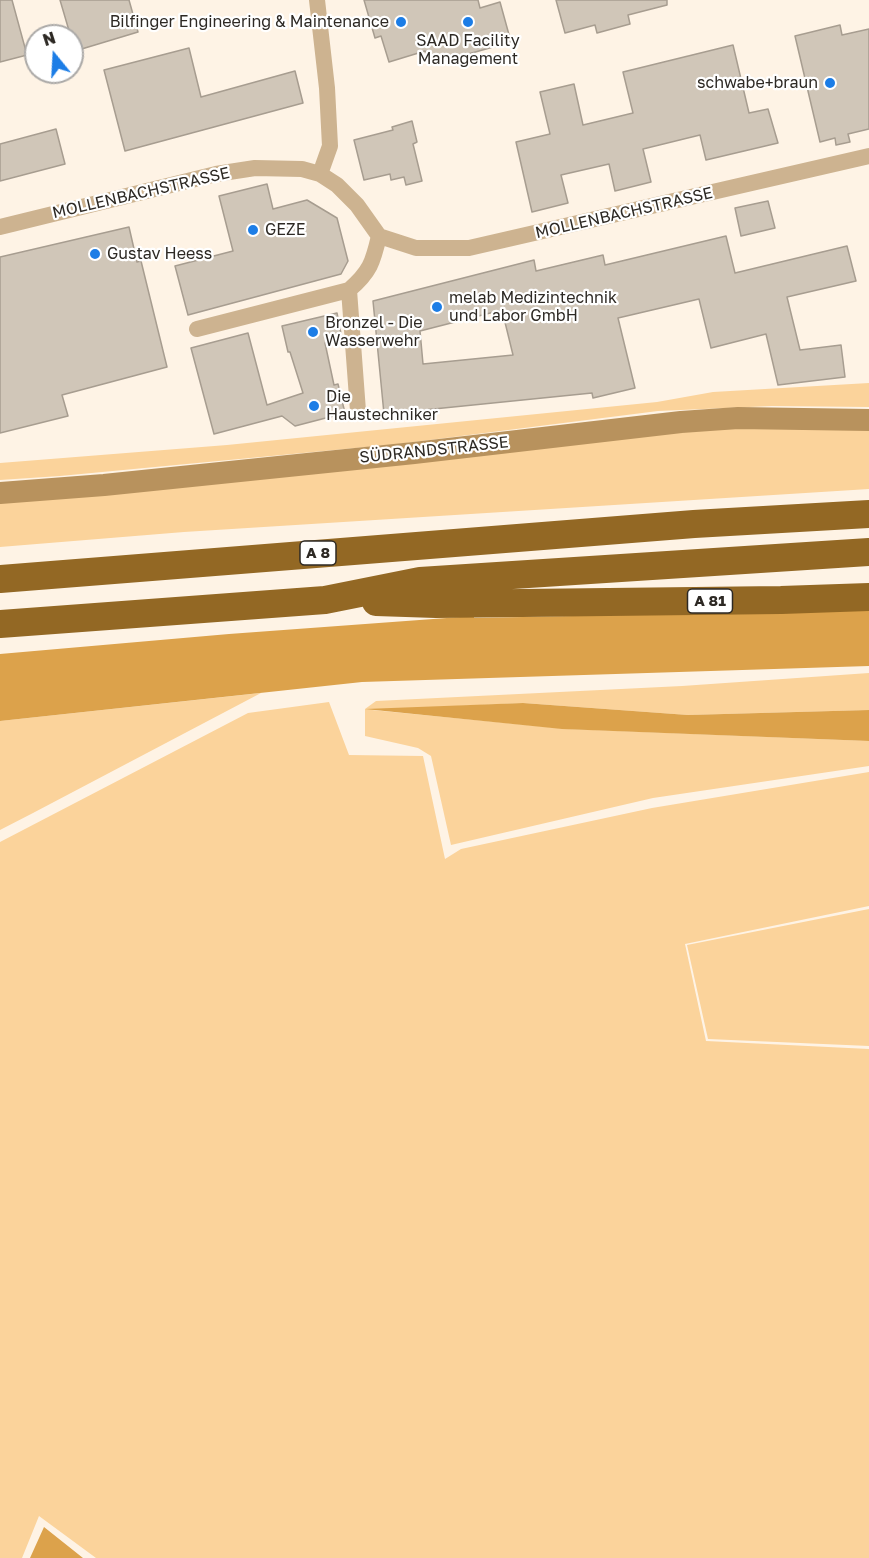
<!DOCTYPE html>
<html>
<head>
<meta charset="utf-8">
<style>
  body { margin:0 }
  #map { position:relative; width:869px; height:1558px; overflow:hidden; background:#fef3e5; font-family:"Golos Text",sans-serif }
  canvas { display:block }
  .north { position:absolute; left:24px; top:24px; width:60px; height:60px; box-sizing:border-box; background:#fff; border:2px solid #aba9a7; border-radius:50%; rotate:342deg; font-size:16px; font-weight:700; line-height:24px; text-align:center; color:#2d2924 }
  .north::after { content:''; display:block; margin:auto; width:21px; height:27px; background:#1c7de6; clip-path:polygon(50% 0,100% 100%,50% 72%,0 100%) }
</style>
</head>
<body>
<div id="map">
<canvas width="869" height="1558"></canvas>
<div class="north">N</div>
</div>
<script>
const ctx = document.querySelector('canvas').getContext('2d');
ctx.lineJoin = 'round';
function fillPath(path, color) { ctx.fillStyle = color; ctx.fill(path, 'evenodd'); }
function stroke(path, color, width, dash) { ctx.strokeStyle = color; ctx.lineWidth = width; ctx.lineCap = dash ? 'butt' : 'round'; ctx.setLineDash(dash || []); ctx.stroke(path); }
function drawText(font, color, halo, rows, align = 'center') {
  ctx.font = font + ' "Golos Text",sans-serif'; ctx.lineWidth = 4.5; ctx.setLineDash([]); ctx.textBaseline = 'middle'; ctx.strokeStyle = halo; ctx.fillStyle = color; for (const [text, x, y, turn = 0] of rows) {
    ctx.save(); ctx.translate(x, y); ctx.rotate((+turn || 0) * Math.PI / 180); ctx.textAlign = isNaN(turn) ? turn : align; if (halo) ctx.strokeText(text, 0, 0); ctx.fillText(text, 0, 0); ctx.restore();
  }
}
const green = new Path2D(`
  M 869,383 L 869,407 L 772,406 L 658,411 L 398,444 L 60,476 L 0,480 L 0,463 L 227,445 L 657,402 L 713,392 Z
  M 724,428 L 869,430 L 869,489 L 184,532 L 0,547 L 0,502 Z
  M 869,673 L 869,710 L 688,715 L 523,703 L 372,710 L 568,729 L 869,741 L 869,766 L 653,798 L 451,845 L 431,756 L 418,748 L 365,736 L 365,709 L 376,701 L 682,686 Z
  M 261,693 L 33,813 L 0,830 L 0,721 Z
  M 329,702 L 349,755 L 423,756 L 445,859 L 461,849 L 652,808 L 869,772 L 869,906 L 685,944 L 706,1041 L 869,1049 L 869,1558 L 96,1558 L 39,1516 L 22,1558 L 0,1558 L 0,842 L 248,713 Z
  M 869,909 L 869,1046 L 708,1039 L 687,945 Z`);
const forest = new Path2D(`
  M 869,610 L 869,666 L 362,682 L 0,721 L 0,654 L 229,634 L 474,616 L 474,618 Z
  M 523,703 L 688,715 L 869,710 L 869,741 L 562,729 L 365,709 Z
  M 44,1527 L 83,1558 L 30,1558 Z`);
const building = new Path2D(`
  M 0,0 L 12,0 L 27,55 L 0,62 Z
  M 60,0 L 129,0 L 138,32 L 75,51 Z
  M 364,0 L 478,0 L 480,8 L 500,2 L 511,42 L 429,65 L 425,51 L 389,62 L 381,36 L 375,38 Z
  M 556,0 L 667,0 L 667,5 L 628,15 L 630,24 L 597,33 L 595,25 L 565,33 Z
  M 840,25 L 842,35 L 869,29 L 869,129 L 848,134 L 850,142 L 836,145 L 835,138 L 820,142 L 795,36 Z
  M 733,45 L 749,113 L 768,109 L 778,143 L 706,160 L 700,135 L 643,149 L 651,182 L 615,191 L 609,164 L 561,175 L 568,203 L 532,212 L 516,142 L 550,134 L 540,92 L 574,84 L 583,125 L 633,113 L 623,72 Z
  M 189,48 L 201,97 L 295,71 L 303,103 L 125,151 L 104,70 Z
  M 412,121 L 417,142 L 413,144 L 422,181 L 406,185 L 404,177 L 391,180 L 390,174 L 364,180 L 354,140 L 393,130 L 392,127 Z
  M 56,129 L 65,164 L 0,181 L 0,144 Z
  M 267,184 L 273,209 L 307,200 L 337,218 L 348,261 L 341,274 L 188,315 L 175,266 L 233,251 L 219,196 Z
  M 768,201 L 775,228 L 741,236 L 735,208 Z
  M 129,227 L 137,262 L 141,261 L 167,367 L 62,395 L 68,416 L 0,433 L 0,257 Z
  M 726,236 L 735,273 L 847,246 L 856,281 L 787,297 L 800,350 L 841,345 L 845,377 L 778,385 L 766,334 L 711,348 L 699,299 L 618,318 L 635,388 L 593,398 L 592,393 L 384,414 L 373,301 L 534,260 L 536,271 L 603,255 L 605,265 ZM 502,310 L 513,355 L 423,364 L 420,331 Z
  M 337,313 L 342,339 L 325,343 L 334,385 L 338,384 L 345,413 L 295,426 L 282,416 L 214,434 L 191,348 L 248,333 L 267,405 L 303,393 L 290,352 L 288,352 L 282,326 Z`);
const minor = new Path2D(`
  M 317,0 L 327,88 L 330,146 L 320,174
  M 0,227 L 216,174 L 255,168 L 302,169 L 320,174 L 337,185 L 357,205 L 379,236 L 416,248 L 469,248 L 869,156
  M 349,290 L 358,411
  M 197,329 L 349,290 C 370,272 373,262 379,236`);
const secondary = new Path2D(`
  M 0,493 L 104,485 L 414,453 L 681,422 L 738,418 L 869,420`);
const motorway = new Path2D(`
  M 0,579 L 694,524 L 869,514
  M 376,602 L 436,604 L 781,600 L 869,597
  M 0,624 L 325,600 L 420,581 L 869,552`);
const markers = [
  [401,22,6,"#1c7de6"],
  [468,22,6,"#1c7de6"],
  [830,83,6,"#1c7de6"],
  [253,230,6,"#1c7de6"],
  [95,254,6,"#1c7de6"],
  [437,307,6,"#1c7de6"],
  [313,332,6,"#1c7de6"],
  [314,406,6,"#1c7de6"]
];
const shields = [
  [318,553,36],
  [710,601,45]
];
const shieldNames = [
  ["A 8",318,553],
  ["A 81",710,601]
];
const poiNames = [
  ["Bilfinger Engineering & Maintenance",389,22,"right"],
  ["SAAD Facility",468,41,"center"],
  ["Management",468,59,"center"],
  ["schwabe+braun",818,83,"right"],
  ["GEZE",265,230],
  ["Gustav Heess",107,254],
  ["melab Medizintechnik",449,298],
  ["und Labor GmbH",449,316],
  ["Bronzel - Die",325,323],
  ["Wasserwehr",325,341],
  ["Die",326,397],
  ["Haustechniker",326,415]
];
const streetNames = [
  ["MOLLENBACHSTRASSE",141,193,-13],
  ["MOLLENBACHSTRASSE",624,213,-13],
  ["SÜDRANDSTRASSE",434,450,-6]
];
fillPath(green, '#fbd39b');
fillPath(forest, '#dca24b');
fillPath(building, '#d0c6b8');
stroke(building, '#a79d90', 1.5);
stroke(minor, '#cdb390', 16);
stroke(secondary, '#b8925d', 22);
stroke(motorway, '#936824', 28);
for (const [x, y, r, color] of markers) { const dot = new Path2D(); dot.arc(x, y, r, 0, 2 * Math.PI); ctx.fillStyle = color; ctx.fill(dot); stroke(dot, '#fff', 2); }
for (const [x, y, w] of shields) { const box = new Path2D(); box.roundRect(x - w / 2, y - 12, w, 24, 4.5); ctx.fillStyle = '#fff'; ctx.fill(box); stroke(box, '#2d2924', 1.5); }
drawText('bold 15px', '#2d2924', null, shieldNames);
drawText('16px', '#2d2924', '#fff', poiNames, 'left');
drawText('16px', '#2d2924', '#fff', streetNames);
</script>
</body>
</html>
